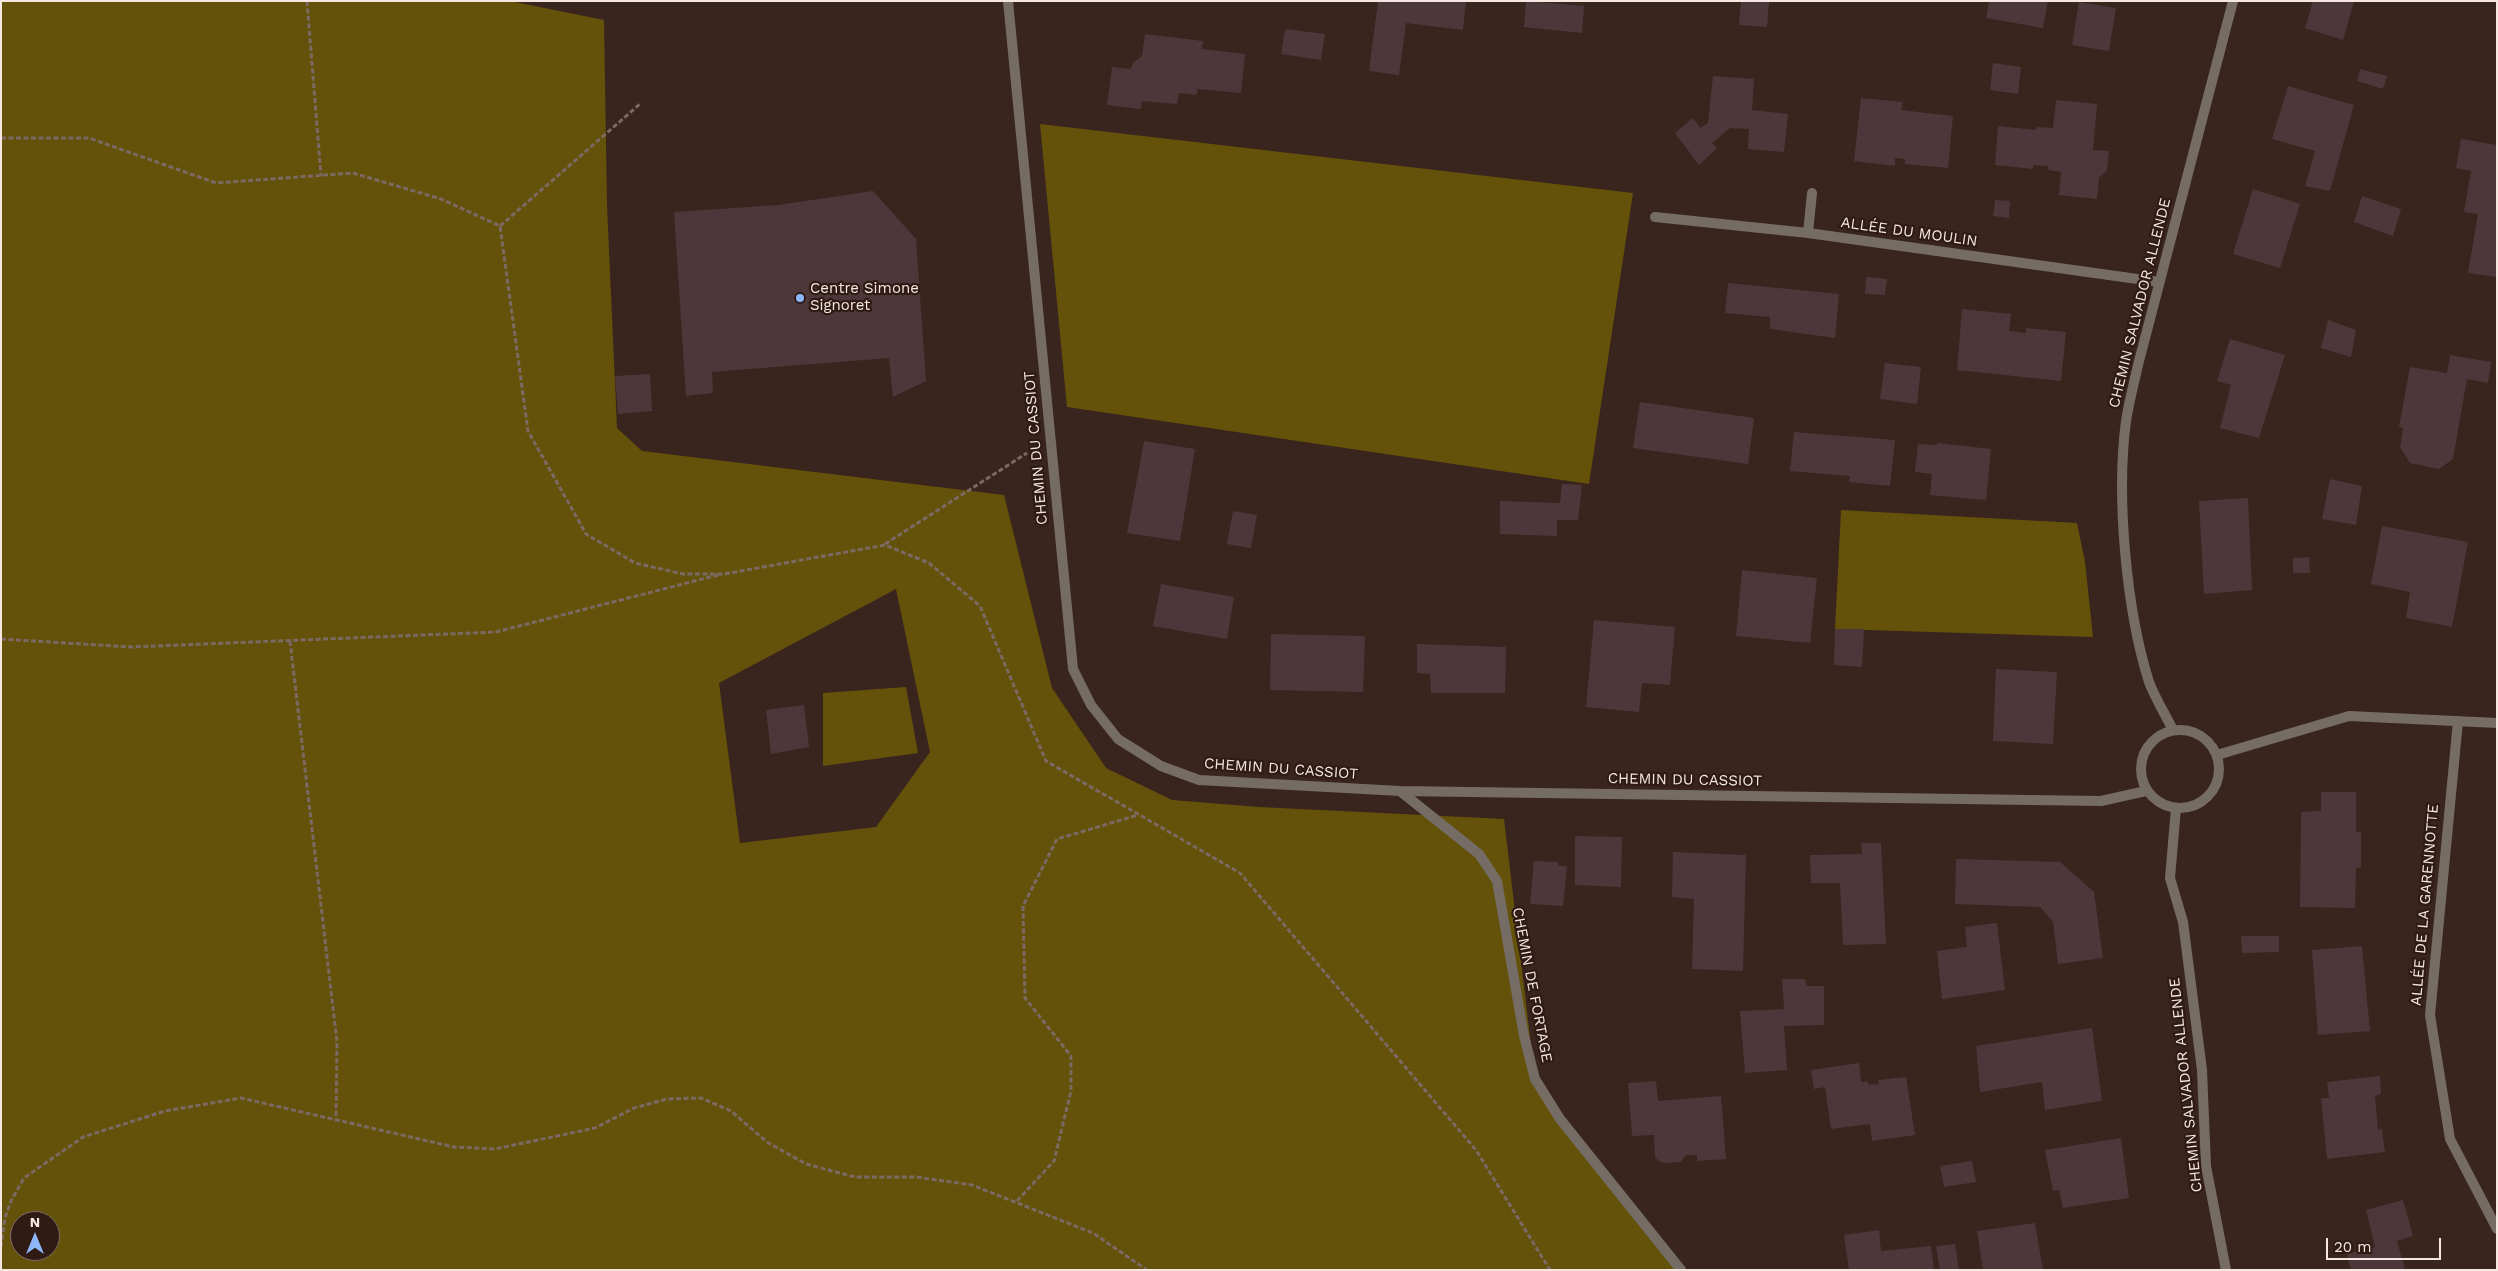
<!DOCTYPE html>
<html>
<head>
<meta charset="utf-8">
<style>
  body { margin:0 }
  #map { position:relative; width:2498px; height:1271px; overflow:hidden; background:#39241e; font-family:"Work Sans",sans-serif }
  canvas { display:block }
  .frame { position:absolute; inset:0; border:2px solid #f6e7e2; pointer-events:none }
  .north { position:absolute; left:10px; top:1211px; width:50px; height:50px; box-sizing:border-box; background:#2f1a14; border:1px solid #7f6c66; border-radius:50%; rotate:0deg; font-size:14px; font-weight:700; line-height:20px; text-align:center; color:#f6e7e2 }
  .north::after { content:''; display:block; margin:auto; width:18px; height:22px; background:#8db9fc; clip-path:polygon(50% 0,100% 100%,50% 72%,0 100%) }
  .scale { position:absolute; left:2326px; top:1238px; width:115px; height:22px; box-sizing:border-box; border:2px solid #f6e7e2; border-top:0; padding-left:6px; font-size:15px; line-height:18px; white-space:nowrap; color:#f6e7e2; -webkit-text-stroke:4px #2f1a14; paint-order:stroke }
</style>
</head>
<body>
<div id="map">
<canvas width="2498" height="1271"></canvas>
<div class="frame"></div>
<div class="north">N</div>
<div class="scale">20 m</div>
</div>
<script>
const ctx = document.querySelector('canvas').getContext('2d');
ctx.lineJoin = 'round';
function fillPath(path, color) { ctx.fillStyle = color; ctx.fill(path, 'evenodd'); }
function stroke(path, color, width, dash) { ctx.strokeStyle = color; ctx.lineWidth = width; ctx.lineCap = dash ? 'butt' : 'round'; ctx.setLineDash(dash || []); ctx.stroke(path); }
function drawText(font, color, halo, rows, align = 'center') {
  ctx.font = font + ' "Work Sans",sans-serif'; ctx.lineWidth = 4.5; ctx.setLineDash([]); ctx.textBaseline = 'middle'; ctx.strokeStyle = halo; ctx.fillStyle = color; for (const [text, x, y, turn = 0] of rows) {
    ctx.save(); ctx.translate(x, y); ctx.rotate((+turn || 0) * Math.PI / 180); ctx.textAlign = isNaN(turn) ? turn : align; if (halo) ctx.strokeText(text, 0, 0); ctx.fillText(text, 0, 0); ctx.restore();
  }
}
const green = new Path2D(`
  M 1,1 L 510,1 L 604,20 L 607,206 L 617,428 L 642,451 L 1004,495 L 1052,688 L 1106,768 L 1172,800 L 1259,807 L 1504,819 L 1535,1079 L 1683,1270 L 1,1270 ZM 896,589 L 930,752 L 876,827 L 740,843 L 719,683 ZM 20,1221 L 50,1221 L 50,1251 L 20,1251 Z
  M 1040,124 L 1633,193 L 1589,484 L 1067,407 Z
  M 1841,510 L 2077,523 L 2085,562 L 2093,637 L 1835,629 Z
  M 906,687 L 918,753 L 823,766 L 823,693 Z`);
const building = new Path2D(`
  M 1378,1 L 1466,1 L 1463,30 L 1406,23 L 1399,75 L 1369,71 Z
  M 1526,1 L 1584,6 L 1582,33 L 1524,27 Z
  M 1741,1 L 1769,2 L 1767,27 L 1739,25 Z
  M 1989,1 L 2048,1 L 2043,28 L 1986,18 Z
  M 2313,1 L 2354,1 L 2343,40 L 2305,28 Z
  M 2079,2 L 2116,8 L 2109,51 L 2072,45 Z
  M 1285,29 L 1325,34 L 1321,60 L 1281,54 Z
  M 1145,34 L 1203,41 L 1202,49 L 1245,54 L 1241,93 L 1198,89 L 1196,95 L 1179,93 L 1177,104 L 1142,101 L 1141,109 L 1107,105 L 1112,67 L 1131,69 L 1133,63 L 1142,56 Z
  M 1993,63 L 2021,67 L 2018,94 L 1990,90 Z
  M 2360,69 L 2387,76 L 2383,89 L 2357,81 Z
  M 1713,76 L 1754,79 L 1752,110 L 1788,114 L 1784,152 L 1748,149 L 1749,129 L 1730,128 L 1712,143 L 1717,148 L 1699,165 L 1675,133 L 1693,118 L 1700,128 L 1708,123 Z
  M 2288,86 L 2354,105 L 2330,191 L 2305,186 L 2315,151 L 2272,139 Z
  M 1861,98 L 1903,102 L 1901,110 L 1953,116 L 1948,168 L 1905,164 L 1905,159 L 1895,158 L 1895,166 L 1854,161 Z
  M 2056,100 L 2097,104 L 2093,150 L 2109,151 L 2107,170 L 2099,178 L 2097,199 L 2059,195 L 2061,172 L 2048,170 L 2048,166 L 2033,165 L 2033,169 L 1995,165 L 1998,126 L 2036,130 L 2037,127 L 2053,128 Z
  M 2461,139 L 2497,145 L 2497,277 L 2468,273 L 2478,214 L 2464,212 L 2471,171 L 2456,168 Z
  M 2253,189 L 2300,204 L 2280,268 L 2233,254 Z
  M 873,191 L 916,239 L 926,381 L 893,397 L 889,358 L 712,372 L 713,393 L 686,396 L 674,212 L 778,205 Z
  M 2362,196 L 2401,209 L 2393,236 L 2354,222 Z
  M 1995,200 L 2010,201 L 2009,218 L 1993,216 Z
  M 1866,277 L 1887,279 L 1885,295 L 1865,294 Z
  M 1728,283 L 1839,294 L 1835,338 L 1770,329 L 1770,317 L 1725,313 Z
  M 1962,309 L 2011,314 L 2009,331 L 2026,333 L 2026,328 L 2066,332 L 2061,381 L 1957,370 Z
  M 2328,320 L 2356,330 L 2351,357 L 2321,348 Z
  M 2230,339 L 2285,355 L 2259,438 L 2220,428 L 2231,385 L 2217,381 Z
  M 2450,355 L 2491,362 L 2488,383 L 2467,379 L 2453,459 L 2439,469 L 2410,463 L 2400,447 L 2403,428 L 2399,427 L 2410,367 L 2447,373 Z
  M 1885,363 L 1921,367 L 1917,404 L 1880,399 Z
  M 650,374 L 652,411 L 618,414 L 615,376 Z
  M 1640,402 L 1754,418 L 1748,464 L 1633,448 Z
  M 1794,432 L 1895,440 L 1890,486 L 1849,482 L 1850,476 L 1790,471 Z
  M 1144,441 L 1195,449 L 1180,541 L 1127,533 Z
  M 1937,443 L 1991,449 L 1986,500 L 1930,495 L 1932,474 L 1915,472 L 1918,444 L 1937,445 Z
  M 2330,479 L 2362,486 L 2356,525 L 2322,519 Z
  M 1562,484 L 1582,485 L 1578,520 L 1557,520 L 1557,536 L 1500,534 L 1500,501 L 1560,503 Z
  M 2248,498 L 2252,590 L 2204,594 L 2199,501 Z
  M 1233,511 L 1257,515 L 1251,548 L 1227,544 Z
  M 2382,526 L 2468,542 L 2452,627 L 2406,618 L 2410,592 L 2371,584 Z
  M 2309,557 L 2310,573 L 2293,573 L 2293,558 Z
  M 1742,570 L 1817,578 L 1810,643 L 1736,636 Z
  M 1161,584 L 1234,597 L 1227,639 L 1153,626 Z
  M 1594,620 L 1675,627 L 1670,685 L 1642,683 L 1639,712 L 1586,707 Z
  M 1835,629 L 1864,629 L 1862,667 L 1834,665 Z
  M 1271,634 L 1365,636 L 1363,692 L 1270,690 Z
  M 1417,644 L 1506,647 L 1505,693 L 1431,693 L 1430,674 L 1417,673 Z
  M 1996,669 L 2057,672 L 2053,744 L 1993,741 Z
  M 804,705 L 809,747 L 771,754 L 766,710 Z
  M 2321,792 L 2356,792 L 2356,832 L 2361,832 L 2361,868 L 2356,868 L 2355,908 L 2300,907 L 2301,812 L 2321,811 Z
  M 1575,836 L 1622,837 L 1621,887 L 1575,885 Z
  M 1861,843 L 1881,843 L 1886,944 L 1843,945 L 1840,883 L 1811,883 L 1810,855 L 1862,854 Z
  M 1673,852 L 1746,855 L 1743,971 L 1692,969 L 1694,899 L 1672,897 Z
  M 1956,859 L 2060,862 L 2094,892 L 2103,958 L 2058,964 L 2053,922 L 2040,907 L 1955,904 Z
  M 1534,861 L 1558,862 L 1558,866 L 1567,866 L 1563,906 L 1530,904 Z
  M 1997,923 L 2005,990 L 1942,999 L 1937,951 L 1967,947 L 1965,927 Z
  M 2241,936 L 2279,936 L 2279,952 L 2242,953 Z
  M 2362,946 L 2370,1031 L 2318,1035 L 2312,950 Z
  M 1782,979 L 1805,979 L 1807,986 L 1824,986 L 1824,1025 L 1784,1026 L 1787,1070 L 1745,1073 L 1740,1011 L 1784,1009 Z
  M 2092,1028 L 2102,1101 L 2045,1110 L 2042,1082 L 1980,1092 L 1976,1046 Z
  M 1859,1063 L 1861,1082 L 1868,1082 L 1869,1085 L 1879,1084 L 1878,1080 L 1906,1077 L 1915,1135 L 1872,1141 L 1870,1124 L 1831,1129 L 1825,1087 L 1814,1089 L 1811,1070 Z
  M 2380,1076 L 2381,1094 L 2375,1096 L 2378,1130 L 2382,1129 L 2385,1152 L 2327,1159 L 2321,1098 L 2329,1098 L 2327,1082 Z
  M 1656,1081 L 1658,1101 L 1721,1096 L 1726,1159 L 1697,1161 L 1697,1155 L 1686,1155 L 1681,1162 L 1663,1163 L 1655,1158 L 1654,1135 L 1632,1136 L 1628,1083 Z
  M 2121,1138 L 2129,1198 L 2063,1208 L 2059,1190 L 2053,1191 L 2045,1150 Z
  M 1972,1161 L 1976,1182 L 1944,1187 L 1940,1166 Z
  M 2403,1200 L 2413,1236 L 2397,1241 L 2405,1270 L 2351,1270 L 2347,1254 L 2375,1247 L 2366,1210 Z
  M 2035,1223 L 2043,1270 L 1983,1270 L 1977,1231 Z
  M 1879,1230 L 1881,1251 L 1931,1246 L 1934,1270 L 1849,1270 L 1844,1235 Z
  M 1955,1244 L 1959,1270 L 1940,1270 L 1936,1246 Z`);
const path = new Path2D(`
  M 307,1 L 321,176
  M 1,138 L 89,138 L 216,183 L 353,173 L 441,199 L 500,226 L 528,431 L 586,534 L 635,563 L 683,574 L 724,574 L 885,545 L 929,563 L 980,606 L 1046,761 L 1240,873 L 1476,1150 L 1550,1270
  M 500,226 L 640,104
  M 885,544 L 1027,453
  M 1,639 L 131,647 L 496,632 L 718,575
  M 290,641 L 337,1042 L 336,1120
  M 1017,1201 L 1054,1161 L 1071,1091 L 1071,1056 L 1025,998 L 1023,906 L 1057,839 L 1138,815
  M 1,1247 L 5,1218 L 11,1201 L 24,1178 L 83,1137 L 165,1111 L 241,1098 L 454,1147 L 495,1149 L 595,1128 L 634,1108 L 667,1099 L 701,1098 L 731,1111 L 767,1142 L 806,1164 L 855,1177 L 916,1177 L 972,1185 L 1093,1233 L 1147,1270`);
const minor = new Path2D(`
  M 1008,1 L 1073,669 L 1091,705 L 1118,739 L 1161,766 L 1199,780 L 1400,791 L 2101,801 L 2146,791
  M 1655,217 L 1808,233 L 2159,282
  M 1808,233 L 1812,193
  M 2458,721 L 2430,1015 L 2450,1139 L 2497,1229
  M 2217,755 L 2349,716 L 2497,723
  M 1400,791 L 1479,854 L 1497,881 L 1524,1036 L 1535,1079 L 1560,1119 L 1681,1270`);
const tertiary = new Path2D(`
  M2141 769a39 39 0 1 1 78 0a39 39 0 1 1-78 0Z
  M 2173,730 C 2165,714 2155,698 2149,682 C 2126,609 2116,496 2126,421 C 2129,402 2134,383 2138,365 L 2233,1
  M 2176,808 L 2170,878 L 2183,922 L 2202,1070 L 2206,1166 L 2226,1270`);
const markers = [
  [800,298,5,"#8db9fc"]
];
const streetNames = [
  ["ALLÉE DU MOULIN",1909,232,8],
  ["CHEMIN SALVADOR ALLENDE",2140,303,-76],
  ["CHEMIN DU CASSIOT",1036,448,-95],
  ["CHEMIN DU CASSIOT",1281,769,4],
  ["CHEMIN DU CASSIOT",1685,780,1],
  ["ALLÉE DE LA GARENNOTTE",2425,905,-85],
  ["CHEMIN DE FORTAGE",1532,985,79],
  ["CHEMIN SALVADOR ALLENDE",2186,1085,-96]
];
const poiNames = [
  ["Centre Simone",810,289],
  ["Signoret",810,306]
];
fillPath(green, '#64520a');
fillPath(building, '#4e373a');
stroke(path, '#7c6963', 3, [5, 2.5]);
stroke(minor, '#756d65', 10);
stroke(tertiary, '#756d65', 10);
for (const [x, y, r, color] of markers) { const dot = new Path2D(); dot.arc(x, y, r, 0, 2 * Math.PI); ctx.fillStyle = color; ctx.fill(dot); stroke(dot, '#2f1a14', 2); }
drawText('15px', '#f6e7e2', '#2f1a14', streetNames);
drawText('15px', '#f6e7e2', '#2f1a14', poiNames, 'left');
</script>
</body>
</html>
